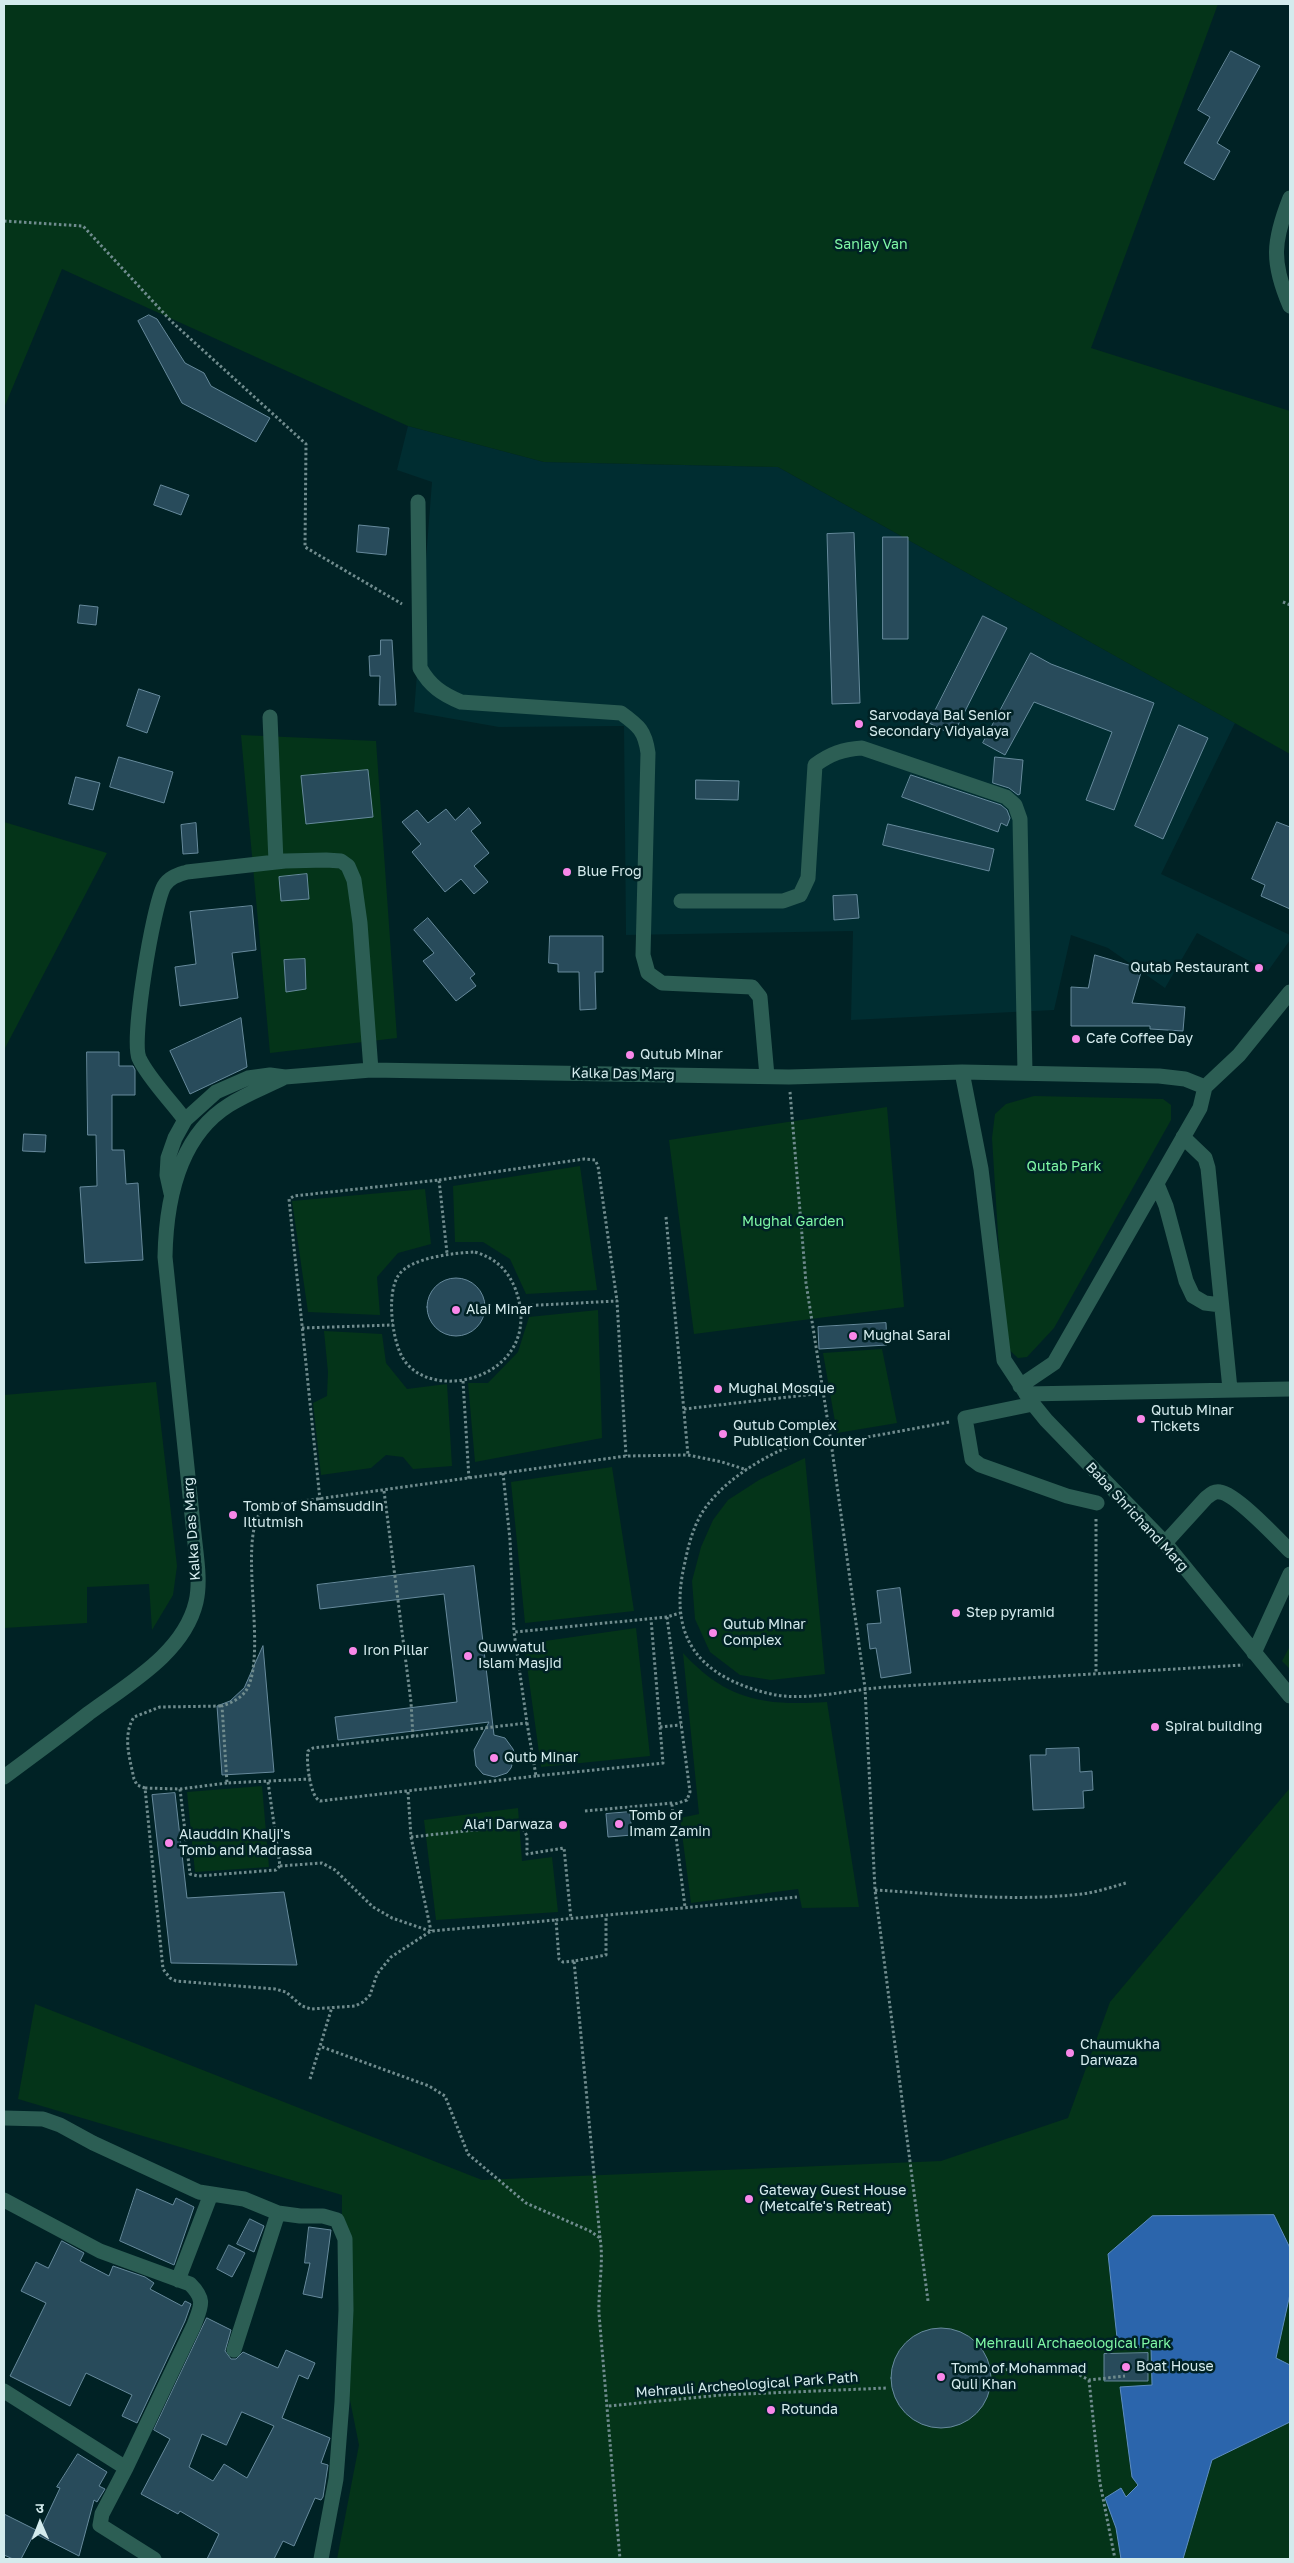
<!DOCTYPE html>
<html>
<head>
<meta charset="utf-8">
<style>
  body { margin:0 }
  #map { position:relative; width:1294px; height:2563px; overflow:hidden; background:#002225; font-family:"Golos Text","Noto Sans Devanagari",sans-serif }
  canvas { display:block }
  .frame { position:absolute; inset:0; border:5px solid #d4ebed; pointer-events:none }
  .north { position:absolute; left:15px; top:2498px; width:50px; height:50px; -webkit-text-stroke:4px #002225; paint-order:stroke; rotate:359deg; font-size:14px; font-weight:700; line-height:20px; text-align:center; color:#d4ebed }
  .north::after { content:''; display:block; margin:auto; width:18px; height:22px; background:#d4ebed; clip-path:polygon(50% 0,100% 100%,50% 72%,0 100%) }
</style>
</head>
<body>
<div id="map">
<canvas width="1294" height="2563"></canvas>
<div class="frame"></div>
<div class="north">उ</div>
</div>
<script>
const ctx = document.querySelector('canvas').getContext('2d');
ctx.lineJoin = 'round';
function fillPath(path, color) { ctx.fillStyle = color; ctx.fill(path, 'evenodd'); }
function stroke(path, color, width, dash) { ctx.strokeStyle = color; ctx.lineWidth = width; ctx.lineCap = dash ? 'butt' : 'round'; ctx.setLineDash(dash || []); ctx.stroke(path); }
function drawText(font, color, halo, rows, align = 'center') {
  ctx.font = font + ' "Golos Text",sans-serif'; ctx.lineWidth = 5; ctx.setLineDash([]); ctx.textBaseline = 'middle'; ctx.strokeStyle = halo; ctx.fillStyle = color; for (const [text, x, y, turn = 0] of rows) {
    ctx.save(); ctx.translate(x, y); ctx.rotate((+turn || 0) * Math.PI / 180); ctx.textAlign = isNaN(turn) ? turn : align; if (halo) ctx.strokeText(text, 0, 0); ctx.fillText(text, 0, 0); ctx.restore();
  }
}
const built = new Path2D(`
  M 408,426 L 544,462 L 778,467 L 1235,723 L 1161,874 L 1290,935 L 1290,940 L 1268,971 L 1197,933 L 1165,988 L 1108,948 L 1071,935 L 1054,1010 L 851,1020 L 853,931 L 626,935 L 624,726 L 499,727 L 414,712 L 432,482 L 397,470 Z`);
const green = new Path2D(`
  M 4,4 L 1218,4 L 1091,348 L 1290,411 L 1290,754 L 778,467 L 544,462 L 408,426 L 62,269 L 4,408 Z
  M 241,735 L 376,741 L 397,1038 L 270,1053 Z
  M 4,822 L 107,853 L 4,1050 Z
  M 1034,1096 L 1163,1099 L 1171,1105 L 1171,1120 L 1054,1328 L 1027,1357 L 1018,1358 L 1005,1346 L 992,1138 L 995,1114 L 1006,1104 Z
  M 887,1107 L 904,1307 L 694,1334 L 669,1140 Z
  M 580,1166 L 597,1290 L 526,1294 L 510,1259 L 483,1242 L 455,1242 L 453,1186 Z
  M 425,1189 L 431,1244 L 398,1253 L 377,1277 L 380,1315 L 308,1312 L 292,1201 Z
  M 598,1310 L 602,1438 L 475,1462 L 468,1383 L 488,1383 L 518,1352 L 529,1317 Z
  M 324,1331 L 382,1334 L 386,1363 L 407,1389 L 447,1384 L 452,1466 L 413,1469 L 403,1457 L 386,1455 L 371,1468 L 321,1475 L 313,1403 L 327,1396 L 328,1372 Z
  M 882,1349 L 897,1423 L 837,1433 L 823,1353 Z
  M 156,1382 L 177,1566 L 173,1595 L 152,1630 L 149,1584 L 87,1587 L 87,1623 L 4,1628 L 4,1395 Z
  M 805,1458 L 825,1674 L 771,1680 L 740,1675 L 710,1652 L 695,1619 L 692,1581 L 701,1547 L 713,1520 L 728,1500 L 759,1480 Z
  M 612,1467 L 634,1611 L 525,1623 L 511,1482 Z
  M 636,1628 L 650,1756 L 541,1767 L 524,1644 Z
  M 1290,1646 L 1290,1669 L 1282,1661 Z
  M 683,1653 C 727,1701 765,1706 827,1702 L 859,1907 L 802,1908 L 798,1889 L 691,1903 L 680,1818 L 699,1814 Z
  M 262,1786 L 269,1867 L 195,1872 L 187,1792 Z
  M 1290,1788 L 1290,2559 L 337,2559 L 359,2445 L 341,2355 L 342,2195 L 18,2099 L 35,2004 L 482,2180 L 941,2161 L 1068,2118 L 1110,2002 Z
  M 518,1808 L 522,1861 L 552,1857 L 558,1912 L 436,1920 L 424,1820 Z`);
const water = new Path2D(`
  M 1274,2215 L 1290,2248 L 1290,2294 L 1276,2358 L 1290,2365 L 1290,2422 L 1212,2460 L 1183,2559 L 1121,2559 L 1116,2528 L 1105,2498 L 1121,2488 L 1126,2497 L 1138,2485 L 1132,2477 L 1120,2387 L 1152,2385 L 1151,2348 L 1118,2347 L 1108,2254 L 1152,2216 Z`);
const building = new Path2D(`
  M 1231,51 L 1260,66 L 1217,143 L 1230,151 L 1214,180 L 1184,163 L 1210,117 L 1198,110 Z
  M 149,315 L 157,319 L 185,363 L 204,373 L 211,386 L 270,418 L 256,442 L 182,403 L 138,321 Z
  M 161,485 L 189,495 L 181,515 L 154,505 Z
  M 359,525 L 389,528 L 386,555 L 357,552 Z
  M 854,533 L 860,703 L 832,704 L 827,534 Z
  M 883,537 L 908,537 L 908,639 L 883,639 Z
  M 80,605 L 98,607 L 96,625 L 78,623 Z
  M 983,616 L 1007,628 L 953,735 L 929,723 Z
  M 381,640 L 392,640 L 396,705 L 379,705 L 380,676 L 370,676 L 369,656 L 380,655 Z
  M 1031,653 L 1051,664 L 1154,703 L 1114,810 L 1086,800 L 1112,732 L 1034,702 L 1005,755 L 983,743 Z
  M 139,689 L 160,696 L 147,733 L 127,726 Z
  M 1179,725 L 1208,738 L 1163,839 L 1135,826 Z
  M 119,757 L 173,772 L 164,803 L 110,787 Z
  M 995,757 L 1023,760 L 1020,794 L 1018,795 L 1009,788 L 993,783 Z
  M 368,770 L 373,817 L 306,824 L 301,776 Z
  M 911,775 L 1001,805 L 1007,810 L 1010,818 L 1007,826 L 1001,823 L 998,832 L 902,797 Z
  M 76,777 L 100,783 L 93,810 L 69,804 Z
  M 696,780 L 739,781 L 738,800 L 696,799 Z
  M 469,808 L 481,823 L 471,831 L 489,853 L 474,866 L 488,882 L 474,894 L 461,879 L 445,892 L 412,852 L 421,844 L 402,822 L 417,810 L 428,823 L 446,809 L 455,820 Z
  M 1277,822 L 1290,827 L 1290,909 L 1261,896 L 1265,885 L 1252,879 Z
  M 196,823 L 198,853 L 183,854 L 181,825 Z
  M 888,824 L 994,849 L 989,871 L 883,845 Z
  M 307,874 L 309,899 L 281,901 L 279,877 Z
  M 857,895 L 859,918 L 834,920 L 833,896 Z
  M 252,906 L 256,950 L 232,953 L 238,998 L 180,1006 L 175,967 L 196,964 L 190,912 Z
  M 428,918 L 475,974 L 470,978 L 476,986 L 456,1001 L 423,961 L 434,953 L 414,930 Z
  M 550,936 L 603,936 L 603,972 L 595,972 L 596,1009 L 580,1010 L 579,972 L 558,972 L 558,964 L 549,963 Z
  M 1095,955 L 1142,969 L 1132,1003 L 1185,1007 L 1183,1031 L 1150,1029 L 1150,1026 L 1071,1026 L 1071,987 L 1088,988 Z
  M 305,959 L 306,989 L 286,992 L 284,960 Z
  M 241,1018 L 247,1067 L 190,1094 L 170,1051 Z
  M 87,1052 L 119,1052 L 119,1066 L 133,1066 L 135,1070 L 135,1095 L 112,1095 L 112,1150 L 124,1150 L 126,1184 L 138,1183 L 143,1260 L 85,1263 L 80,1187 L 97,1186 L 96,1135 L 88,1135 Z
  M 24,1134 L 46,1135 L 45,1152 L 23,1151 Z
  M427 1307a29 29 0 1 1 58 0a29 29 0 1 1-58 0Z
  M 886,1323 L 887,1345 L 819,1349 L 818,1327 Z
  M 474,1566 L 494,1735 L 505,1738 L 513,1749 L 515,1755 L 511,1768 L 507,1773 L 495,1777 L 483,1774 L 476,1766 L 474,1750 L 489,1722 L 338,1740 L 335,1717 L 457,1702 L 444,1594 L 320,1609 L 317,1585 Z
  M 900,1588 L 911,1673 L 881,1678 L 876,1648 L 870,1649 L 867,1624 L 881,1623 L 877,1591 Z
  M 263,1646 L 274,1772 L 222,1775 L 217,1706 L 230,1701 L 244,1688 Z
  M 1079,1748 L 1080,1772 L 1092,1771 L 1093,1790 L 1083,1791 L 1084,1808 L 1033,1810 L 1030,1755 L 1046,1755 L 1046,1749 Z
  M 175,1793 L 187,1898 L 284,1892 L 297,1965 L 171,1963 L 152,1795 Z
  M 630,1812 L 632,1835 L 608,1837 L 606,1814 Z
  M 137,2189 L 173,2205 L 176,2198 L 194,2207 L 174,2265 L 120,2241 Z
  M 250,2219 L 264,2226 L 254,2252 L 237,2244 Z
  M 309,2227 L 331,2230 L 322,2298 L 303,2294 L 310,2263 L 305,2263 Z
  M 62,2241 L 84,2253 L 80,2261 L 109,2276 L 113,2266 L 145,2277 L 154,2283 L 150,2289 L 182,2306 L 185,2301 L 191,2304 L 185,2321 L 137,2423 L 122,2416 L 132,2395 L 86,2373 L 70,2406 L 10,2376 L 46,2303 L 21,2291 L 36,2262 L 48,2268 Z
  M 229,2245 L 245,2253 L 232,2277 L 217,2269 Z
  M 207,2318 L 231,2330 L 225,2351 L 231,2359 L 236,2359 L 243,2352 L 278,2368 L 286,2350 L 315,2363 L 308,2379 L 299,2375 L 282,2418 L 330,2438 L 321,2463 L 328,2465 L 323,2497 L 321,2500 L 315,2498 L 294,2546 L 283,2541 L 274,2559 L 207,2559 L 219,2534 L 180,2511 L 178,2514 L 141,2494 L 170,2439 L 154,2430 ZM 242,2412 L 274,2426 L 247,2478 L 224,2464 L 213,2481 L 189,2467 L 202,2434 L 226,2445 Z
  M891 2378a50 50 0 1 1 100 0a50 50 0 1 1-100 0Z
  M 1148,2353 L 1148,2381 L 1104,2381 L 1104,2354 Z
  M 78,2454 L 107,2472 L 99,2486 L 105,2489 L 97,2502 L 94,2500 L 79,2556 L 38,2535 L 60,2488 L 57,2487 Z
  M 4,2514 L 36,2530 L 21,2559 L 13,2559 L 4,2555 Z`);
const path = new Path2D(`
  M 4,221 L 83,226 L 172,322 L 306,444 L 305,547 L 402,604
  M 1283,602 L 1290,605
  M 790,1092 L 806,1283 L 831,1442 L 865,1688 L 875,1890 L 928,2301
  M 439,1180 L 584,1159 L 595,1160 L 598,1166 L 617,1301
  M 666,1217 L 688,1455
  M 475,1252 C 495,1258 507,1269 515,1288 C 550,1380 420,1410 399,1350 C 392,1332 387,1294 398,1276 C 410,1257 455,1253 475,1252 Z
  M 521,1306 L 617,1301 L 626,1456
  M 302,1328 L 393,1325
  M 463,1381 L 469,1479
  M 684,1409 L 823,1393
  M 949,1422 C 912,1429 875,1436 837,1442 C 809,1446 799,1440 771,1455 C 748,1467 725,1483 709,1503 C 695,1520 689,1542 685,1562 C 667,1637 698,1677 771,1694 C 805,1702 852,1689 888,1687 C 1006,1679 1125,1672 1243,1665
  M 503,1473 L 510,1540 L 514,1632
  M 384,1491 L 411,1702 L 413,1737
  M 320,1500 L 289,1199 L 294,1196 L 439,1180 L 447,1253
  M 1096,1519 L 1096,1674
  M 667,1617 L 690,1792 L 687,1800 L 672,1805 L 685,1907
  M 527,1723 L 536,1776 L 663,1763 L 651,1619
  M 660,1727 L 681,1725
  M 536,1776 L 320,1801 C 310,1797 306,1761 308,1751 L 313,1748 L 527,1723 L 514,1632 L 667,1617 L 680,1613
  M 311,1779 L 227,1783 L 222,1706 C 231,1703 242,1698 247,1689 C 269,1649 233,1526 267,1506 L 626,1456 L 688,1455 L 722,1462 L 747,1470
  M 227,1783 L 180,1789 L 145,1788 L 163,1969 L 170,1978 L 176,1981 L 275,1989 L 286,1992 L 302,2006 L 311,2009 L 355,2006 L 363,2002 L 370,1995 L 377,1974 L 391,1957 L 431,1931 L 556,1920
  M 145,1788 L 137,1785 L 134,1779 C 130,1759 122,1736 134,1717 L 160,1707 L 222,1706
  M 180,1789 L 190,1874 L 198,1876 L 276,1870 L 280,1866 L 268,1782
  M 408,1792 L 411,1837 L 521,1825 L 527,1836 L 527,1854 L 564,1848 L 571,1919
  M 585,1811 L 673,1803
  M 411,1837 L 431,1931
  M 280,1866 L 322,1863 L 335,1870 L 373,1907 L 392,1918 L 430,1931
  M 875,1890 C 943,1894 1013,1902 1082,1894 C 1097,1892 1112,1887 1126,1883
  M 574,1961 L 563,1962 L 559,1959 L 556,1920 L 797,1897
  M 322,2047 L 429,2086 L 445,2096 L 468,2154 L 526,2203 L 590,2231 L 600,2238 C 604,2262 598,2289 599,2314 L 620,2559
  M 310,2079 L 332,2007
  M 600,2238 L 574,1961 L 606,1955 L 606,1916
  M 996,2371 L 1018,2368 L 1070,2370 L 1089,2380 L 1125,2376
  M 1089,2380 L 1100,2483 L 1115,2559
  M 609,2406 L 721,2395 L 887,2388`);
const minor = new Path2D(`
  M 1290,198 C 1273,241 1271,262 1290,306
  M 418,502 L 420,668 C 430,686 442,694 461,702 L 621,713 C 639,726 645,731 648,753 L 643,955 L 648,973 L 662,983 L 752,987 L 760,997 L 767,1076
  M 270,717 L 276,862
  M 681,901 L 783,901 L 800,895 L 808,878 L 815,765 C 830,754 843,749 862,748 L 1006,797 L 1015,805 L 1020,819 L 1025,1073
  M 962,1072 L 981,1169 L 1004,1360 L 1033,1404 L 1046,1420 L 1165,1543 L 1290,1696
  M 185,1120 C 172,1102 148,1078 139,1058 C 131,1039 153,906 164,886 C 169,877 178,875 187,872 L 285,861 L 326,860 L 341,861 L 348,866 L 354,880 L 360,923 L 371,1070
  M 1183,1137 L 1205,1158 L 1208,1168 L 1230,1389
  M 1157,1184 L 1166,1206 L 1186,1281 L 1193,1296 L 1205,1303 L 1221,1305
  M 171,1193 L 167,1175 L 168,1158 L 175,1138 L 185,1120 L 216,1092 L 248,1078 L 270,1075 L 285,1077 L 371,1070 L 789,1077 L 962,1072 L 1159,1076 L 1185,1079 L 1205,1087
  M 1020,1386 L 1054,1363 L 1200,1108 L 1205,1087 L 1239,1055 L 1290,992
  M 1026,1394 L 1290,1389
  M 1033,1404 L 965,1418 L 972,1459 L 980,1465 L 1067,1496 L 1097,1503
  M 1165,1543 L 1206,1498 C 1211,1494 1214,1491 1220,1492 C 1236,1494 1277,1538 1290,1551
  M 1254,1653 L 1290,1574
  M 4,1777 C 32,1756 61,1735 89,1713 C 128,1684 184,1653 196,1602 C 201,1581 196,1555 194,1534 L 165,1257 C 166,1203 178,1137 229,1105 C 246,1094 265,1087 283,1078
  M 4,2118 L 43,2119 L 60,2125 L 93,2143 L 199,2192 L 244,2199 L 278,2213 L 300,2216 L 323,2216 L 337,2220 L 345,2239 L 346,2310 L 342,2402 L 336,2479 L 321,2559
  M 4,2200 L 100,2251 L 190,2284 C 206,2300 201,2306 194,2325 L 126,2468
  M 178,2280 L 211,2194
  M 234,2350 L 278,2213
  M 4,2391 L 126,2468 L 102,2514 L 100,2525 L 154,2559`);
const markers = [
  [859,724,5,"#f987e9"],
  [567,872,5,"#f987e9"],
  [1259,968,5,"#f987e9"],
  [1076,1039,5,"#f987e9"],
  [630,1055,5,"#f987e9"],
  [456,1310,5,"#f987e9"],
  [853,1336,5,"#f987e9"],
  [718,1389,5,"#f987e9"],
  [1141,1419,5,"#f987e9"],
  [723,1434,5,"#f987e9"],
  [233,1515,5,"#f987e9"],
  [956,1613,5,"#f987e9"],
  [713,1633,5,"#f987e9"],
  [353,1651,5,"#f987e9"],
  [468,1656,5,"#f987e9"],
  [1155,1727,5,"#f987e9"],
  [494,1758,5,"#f987e9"],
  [619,1824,5,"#f987e9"],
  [563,1825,5,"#f987e9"],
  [169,1843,5,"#f987e9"],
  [1070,2053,5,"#f987e9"],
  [749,2199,5,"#f987e9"],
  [1126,2367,5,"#f987e9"],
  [941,2377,5,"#f987e9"],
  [771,2410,5,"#f987e9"]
];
const parkNames = [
  ["Sanjay Van",871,245],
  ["Qutab Park",1064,1167],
  ["Mughal Garden",793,1222],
  ["Mehrauli Archaeological Park",1073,2344]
];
const poiNames = [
  ["Sarvodaya Bal Senior",869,716],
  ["Secondary Vidyalaya",869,732],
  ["Blue Frog",577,872],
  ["Qutab Restaurant",1249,968,"right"],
  ["Cafe Coffee Day",1086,1039],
  ["Qutub Minar",640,1055],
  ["Alai Minar",466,1310],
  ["Mughal Sarai",863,1336],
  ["Mughal Mosque",728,1389],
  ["Qutub Minar",1151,1411],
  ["Tickets",1151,1427],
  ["Qutub Complex",733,1426],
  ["Publication Counter",733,1442],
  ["Tomb of Shamsuddin",243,1507],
  ["Iltutmish",243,1523],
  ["Step pyramid",966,1613],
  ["Qutub Minar",723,1625],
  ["Complex",723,1641],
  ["Quwwatul",478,1648],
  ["Islam Masjid",478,1664],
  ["Iron Pillar",363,1651],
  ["Spiral building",1165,1727],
  ["Qutb Minar",504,1758],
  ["Tomb of",629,1816],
  ["Imam Zamin",629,1832],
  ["Ala'i Darwaza",553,1825,"right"],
  ["Alauddin Khalji's",179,1835],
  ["Tomb and Madrassa",179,1851],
  ["Chaumukha",1080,2045],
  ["Darwaza",1080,2061],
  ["Gateway Guest House",759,2191],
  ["(Metcalfe's Retreat)",759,2207],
  ["Boat House",1136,2367],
  ["Tomb of Mohammad",951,2369],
  ["Quli Khan",951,2385],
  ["Rotunda",781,2410]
];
const streetNames = [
  ["Kalka Das Marg",623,1074,1],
  ["Baba Shrichand Marg",1137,1517,47],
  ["Kalka Das Marg",192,1529,-94],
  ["Mehrauli Archeological Park Path",747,2385,-4]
];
fillPath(built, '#002d31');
fillPath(green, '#043419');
fillPath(water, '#2b65ac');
stroke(water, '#5e8dc0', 1);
fillPath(building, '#284b5b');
stroke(building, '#668a9c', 1);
stroke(path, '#708c8e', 3, [2.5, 2.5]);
stroke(minor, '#2c5e54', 15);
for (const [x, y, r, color] of markers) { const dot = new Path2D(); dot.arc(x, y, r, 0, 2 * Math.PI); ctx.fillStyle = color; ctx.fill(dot); stroke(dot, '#002225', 2); }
drawText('14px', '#7ff8a6', '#002225', parkNames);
drawText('14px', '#d4ebed', '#002225', poiNames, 'left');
drawText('14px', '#d4ebed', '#002225', streetNames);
</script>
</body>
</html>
